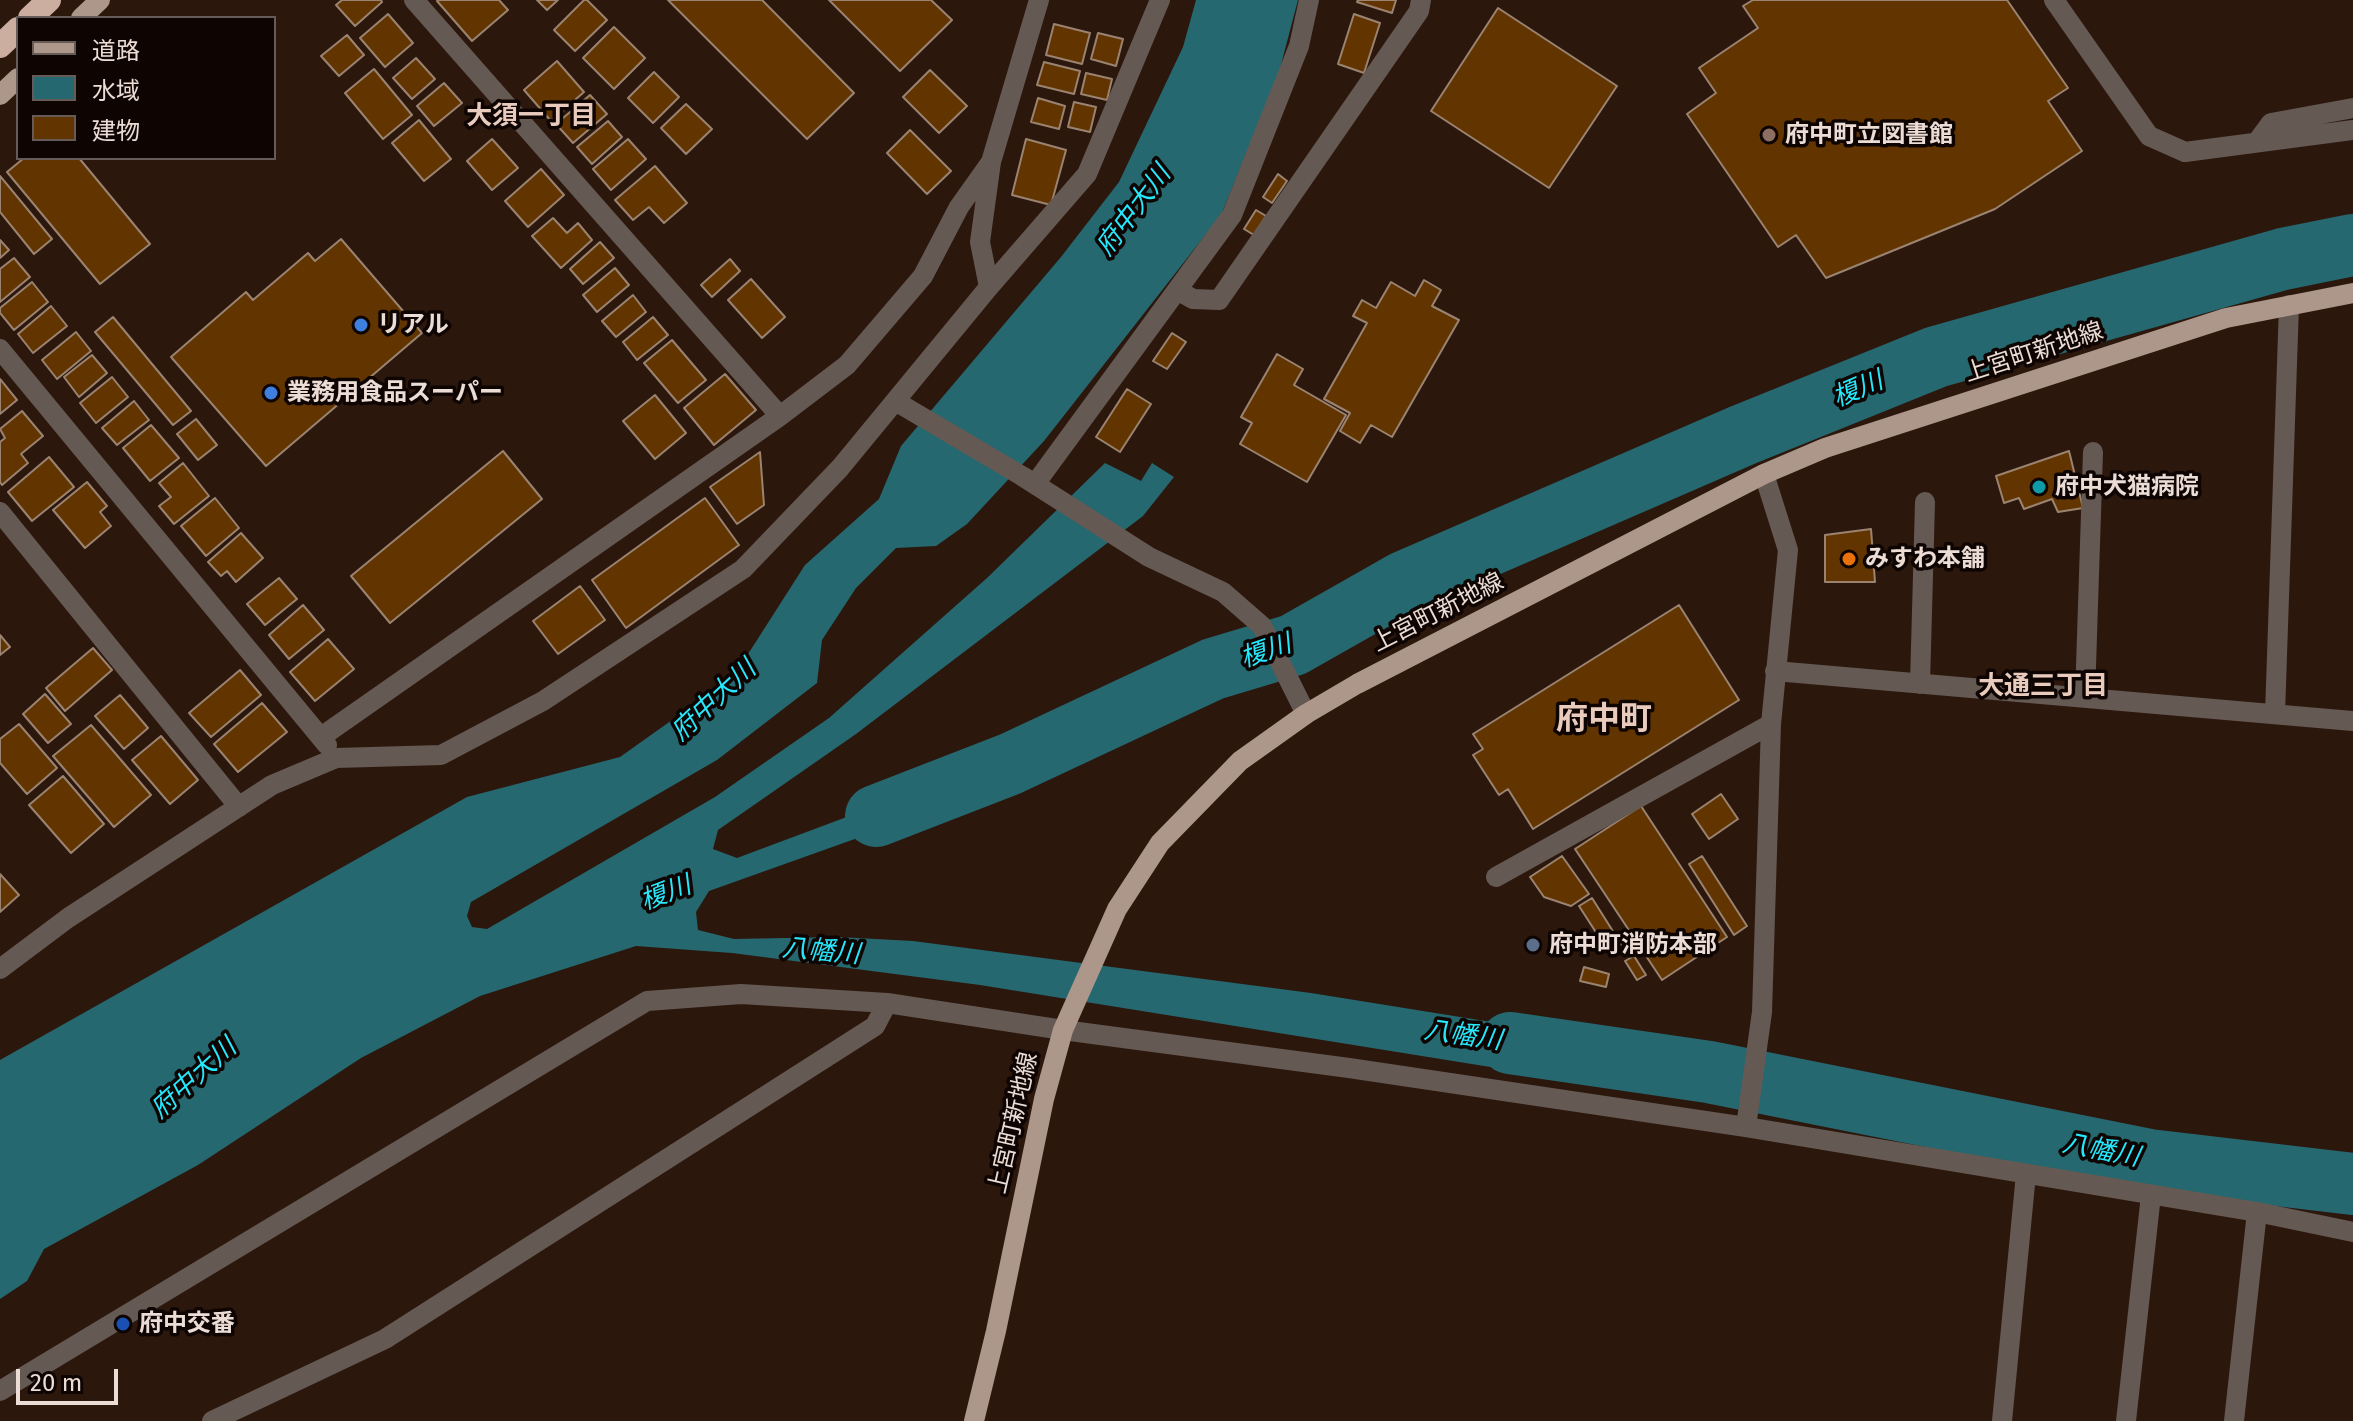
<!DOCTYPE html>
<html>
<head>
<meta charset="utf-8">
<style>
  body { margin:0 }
  #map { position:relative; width:2353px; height:1421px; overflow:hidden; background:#2c170d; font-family:"Fira Sans","Noto Sans JP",sans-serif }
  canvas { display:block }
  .legend { position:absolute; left:16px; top:16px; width:260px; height:144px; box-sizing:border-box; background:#0e0503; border:2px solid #665b57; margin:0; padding:10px 14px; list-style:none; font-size:24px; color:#ebdcd5 }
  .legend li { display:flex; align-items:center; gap:16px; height:40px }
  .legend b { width:40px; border:2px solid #665b57 }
  .scale { position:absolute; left:16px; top:1369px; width:102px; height:36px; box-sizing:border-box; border:4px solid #ebdcd5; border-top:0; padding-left:10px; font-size:24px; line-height:28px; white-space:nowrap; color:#ebdcd5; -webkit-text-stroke:6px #0e0503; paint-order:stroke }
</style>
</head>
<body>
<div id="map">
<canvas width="2353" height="1421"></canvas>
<ul class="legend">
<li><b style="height:10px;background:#ad968a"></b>道路</li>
<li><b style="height:22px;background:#266870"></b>水域</li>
<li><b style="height:22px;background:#623500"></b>建物</li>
</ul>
<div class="scale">20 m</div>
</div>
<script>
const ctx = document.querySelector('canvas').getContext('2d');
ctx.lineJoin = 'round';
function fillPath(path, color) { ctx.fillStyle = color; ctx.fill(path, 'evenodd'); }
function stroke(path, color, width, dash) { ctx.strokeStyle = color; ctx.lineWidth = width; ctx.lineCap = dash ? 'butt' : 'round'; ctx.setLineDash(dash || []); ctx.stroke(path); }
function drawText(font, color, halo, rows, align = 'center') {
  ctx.font = font + ' "Fira Sans","Noto Sans JP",sans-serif'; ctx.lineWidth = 7; ctx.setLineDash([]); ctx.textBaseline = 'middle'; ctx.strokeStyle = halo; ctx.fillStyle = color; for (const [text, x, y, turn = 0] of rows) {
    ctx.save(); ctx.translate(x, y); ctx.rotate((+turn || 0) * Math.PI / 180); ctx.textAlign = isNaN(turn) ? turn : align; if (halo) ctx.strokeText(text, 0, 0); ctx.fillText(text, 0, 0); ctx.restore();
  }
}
const water = new Path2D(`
  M 1196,0 L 1298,0 L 1278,76 L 1221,215 L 1044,441 L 967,524 L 936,546 L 896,548 L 856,588 L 822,640 L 817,683 L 717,760 L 471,902 L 467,916 L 472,927 L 487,929 L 715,797 L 829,718 L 987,578 L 1105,463 L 1141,481 L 1152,463 L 1174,477 L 1143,516 L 856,734 L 718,830 L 713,849 L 737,858 L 951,778 L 967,799 L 709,891 L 696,912 L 698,930 L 734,939 L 838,937 L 913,941 L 1311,993 L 1597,1039 L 1590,1083 L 980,985 L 732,953 L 636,946 L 480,996 L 361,1058 L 198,1165 L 44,1249 L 27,1281 L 0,1299 L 0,1060 L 467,797 L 620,757 L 734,676 L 805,565 L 879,499 L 901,446 L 1061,257 L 1119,182 L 1183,47 Z`);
const river = new Path2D(`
  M 876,816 L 1010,764 L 1213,669 L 1293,645 L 1404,582 L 1743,435 L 1936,357 L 2283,259 L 2353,245
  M 1510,1043 L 1709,1072 L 2149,1160 L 2353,1184`);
const building = new Path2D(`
  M 342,0 L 381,0 L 382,2 L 355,26 L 336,5 Z
  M 439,0 L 499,0 L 508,10 L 472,41 L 437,1 Z
  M 537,0 L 558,0 L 547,10 Z
  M 584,0 L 587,0 L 607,20 L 575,51 L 554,30 Z
  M 668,0 L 762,0 L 854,93 L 807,139 Z
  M 829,0 L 931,0 L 952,20 L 900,71 Z
  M 1358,0 L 1396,0 L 1392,13 L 1357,2 Z
  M 1753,0 L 2007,0 L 2068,88 L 2048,101 L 2082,151 L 1995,209 L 1826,278 L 1796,235 L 1778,247 L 1687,114 L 1716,93 L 1699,68 L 1758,28 L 1743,6 Z
  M 1498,8 L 1617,86 L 1549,188 L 1431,111 Z
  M 388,14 L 413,43 L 385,67 L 360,38 Z
  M 1354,14 L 1380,23 L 1364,73 L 1338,64 Z
  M 1054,24 L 1090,33 L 1082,64 L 1046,55 Z
  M 614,27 L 645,58 L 614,89 L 583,58 Z
  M 1098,33 L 1123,39 L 1116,66 L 1091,59 Z
  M 347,35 L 364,55 L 339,76 L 321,56 Z
  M 416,58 L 435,79 L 412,99 L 393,78 Z
  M 557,61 L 584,92 L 551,121 L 524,90 Z
  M 1044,62 L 1080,71 L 1074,94 L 1037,85 Z
  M 374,69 L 412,115 L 383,139 L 345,93 Z
  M 930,70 L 967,106 L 939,133 L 903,97 Z
  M 654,72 L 679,97 L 653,123 L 628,98 Z
  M 1086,73 L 1112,79 L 1107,100 L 1081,94 Z
  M 444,83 L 462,103 L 434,126 L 417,106 Z
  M 590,95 L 607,114 L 573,143 L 556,124 Z
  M 1038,98 L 1065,106 L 1059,129 L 1031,122 Z
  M 1074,102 L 1096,107 L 1090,132 L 1068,127 Z
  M 686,104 L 712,129 L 686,154 L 661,128 Z
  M 419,120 L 451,159 L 424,181 L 392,143 Z
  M 608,121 L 622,137 L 592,164 L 577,147 Z
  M 910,130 L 951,171 L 927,194 L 887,153 Z
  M 492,139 L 518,168 L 492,190 L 467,161 Z
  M 628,139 L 646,159 L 611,190 L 593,169 Z
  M 1026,139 L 1066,150 L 1051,205 L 1012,195 Z
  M 24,158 L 79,158 L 150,244 L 100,284 L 7,172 Z
  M 655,166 L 687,203 L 664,223 L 649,207 L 633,220 L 615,200 Z
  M 541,169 L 564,195 L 528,227 L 505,201 Z
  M 1278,174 L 1287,181 L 1272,203 L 1263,197 Z
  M 0,176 L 52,239 L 34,254 L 0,212 Z
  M 1256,210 L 1266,216 L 1254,235 L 1244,229 Z
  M 553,218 L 567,233 L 578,223 L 592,240 L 561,268 L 532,236 Z
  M 341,239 L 422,333 L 266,466 L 171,357 L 246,292 L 253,300 L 308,253 L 315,261 Z
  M 0,240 L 9,250 L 0,258 Z
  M 600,242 L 614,258 L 583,284 L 570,269 Z
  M 14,258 L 30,277 L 0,302 L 0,269 Z
  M 730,259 L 740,271 L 712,297 L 701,285 Z
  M 615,268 L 629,285 L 597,312 L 583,295 Z
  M 751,279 L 785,317 L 762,338 L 728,300 Z
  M 1424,280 L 1441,290 L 1432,306 L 1459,320 L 1392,437 L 1371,425 L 1360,443 L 1340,431 L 1350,413 L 1324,399 L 1367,323 L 1353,316 L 1362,300 L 1376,308 L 1391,282 L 1415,296 Z
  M 32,282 L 48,302 L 14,330 L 0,313 L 0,308 Z
  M 633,295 L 646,312 L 616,337 L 602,321 Z
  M 51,306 L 67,326 L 33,353 L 18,334 Z
  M 113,317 L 191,411 L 173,425 L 95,332 Z
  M 653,317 L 668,335 L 637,360 L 623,342 Z
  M 76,332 L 91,351 L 57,379 L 42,360 Z
  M 1172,333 L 1186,342 L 1167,369 L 1153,361 Z
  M 672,340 L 706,380 L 678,403 L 644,363 Z
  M 1277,354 L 1303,369 L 1294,385 L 1346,415 L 1307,482 L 1240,444 L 1252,423 L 1241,417 Z
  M 92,355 L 107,373 L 79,397 L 64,377 Z
  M 725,374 L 756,410 L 714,445 L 684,408 Z
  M 112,377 L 128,397 L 96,423 L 80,403 Z
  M 0,379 L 17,400 L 0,414 Z
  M 1127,389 L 1151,404 L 1120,452 L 1096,437 Z
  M 655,395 L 686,433 L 655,459 L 623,421 Z
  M 134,401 L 149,420 L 117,445 L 102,428 Z
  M 22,411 L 43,436 L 21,454 L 28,463 L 2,485 L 0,482 L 0,442 L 5,438 L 0,429 Z
  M 196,419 L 217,445 L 198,460 L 177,434 Z
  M 151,425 L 179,458 L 150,481 L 123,448 Z
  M 503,451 L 542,499 L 390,623 L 351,576 Z
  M 2069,451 L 2083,508 L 2058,512 L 2052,499 L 2024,509 L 2019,498 L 2004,503 L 1996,476 Z
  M 760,452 L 764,505 L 737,524 L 710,487 Z
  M 49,457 L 74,487 L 32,521 L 8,492 Z
  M 183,463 L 209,496 L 174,524 L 159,506 L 171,497 L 159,483 Z
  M 87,482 L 107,506 L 100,512 L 111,526 L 85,548 L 53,510 Z
  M 215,498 L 239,528 L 206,556 L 181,526 Z
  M 705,498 L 739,545 L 626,628 L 592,580 Z
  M 1871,529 L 1875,582 L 1825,582 L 1825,535 Z
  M 241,533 L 263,558 L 236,582 L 227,571 L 221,576 L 208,562 Z
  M 279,578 L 297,599 L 265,625 L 247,604 Z
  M 580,586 L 605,620 L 558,654 L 533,621 Z
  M 303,605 L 324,630 L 289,659 L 269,635 Z
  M 1679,605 L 1739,700 L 1533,829 L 1508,789 L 1499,795 L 1473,755 L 1483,749 L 1473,734 Z
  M 0,635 L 10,647 L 0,655 Z
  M 328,639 L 354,669 L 315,701 L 290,672 Z
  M 93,648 L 112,670 L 65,711 L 46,688 Z
  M 240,670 L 261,695 L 211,737 L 189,713 Z
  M 45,694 L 71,724 L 48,743 L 23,714 Z
  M 120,695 L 148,728 L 124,749 L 95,716 Z
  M 262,703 L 287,732 L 238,772 L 214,744 Z
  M 19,724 L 57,768 L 27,794 L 0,763 L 0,739 Z
  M 91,725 L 151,795 L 114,827 L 53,756 Z
  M 161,736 L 198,780 L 170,804 L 132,760 Z
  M 63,776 L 104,824 L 71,853 L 29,805 Z
  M 1721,794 L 1738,819 L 1709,839 L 1692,814 Z
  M 1641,806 L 1727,937 L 1662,980 L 1575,849 Z
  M 1562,856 L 1589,894 L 1571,906 L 1544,897 L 1530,877 Z
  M 1702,856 L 1747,926 L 1734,935 L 1689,864 Z
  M 0,874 L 19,895 L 0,912 Z
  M 1592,898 L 1621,944 L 1608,951 L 1579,906 Z
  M 1634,956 L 1646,975 L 1637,980 L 1625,961 Z
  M 1584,967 L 1609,974 L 1606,987 L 1580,981 Z`);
const minor = new Path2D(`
  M 414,0 L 780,416
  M 2054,0 L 2149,136 L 2185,152 L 2353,130
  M 2257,142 L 2271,123 L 2353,108
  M 989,287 L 980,242 L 991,162 L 1039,0
  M 1177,290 L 1193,299 L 1219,300 L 1419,11 L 1421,0
  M 0,349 L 327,745
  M 895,401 L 1022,476 L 1149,557 L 1223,592 L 1262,626 L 1306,714
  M 1035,484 L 1232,215 L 1299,46 L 1309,0
  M 0,512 L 239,807
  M 1775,671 L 2353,721
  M 1920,684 L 1925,502
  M 2085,697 L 2093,452
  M 2275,714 L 2289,305
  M 321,737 L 780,416 L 847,365 L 923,276 L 959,207 L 991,162
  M 1496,877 L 1771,724
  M 0,969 L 68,918 L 272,785 L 336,758 L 441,755 L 543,701 L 743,569 L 840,468 L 989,287 L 1087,174 L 1160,0
  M 1746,1127 L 1762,1012 L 1771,724 L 1788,550 L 1764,474
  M 0,1391 L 647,1001 L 741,994 L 887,1003 L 1063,1030 L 1349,1068 L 1746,1127 L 2257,1212 L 2353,1232
  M 212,1421 L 385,1339 L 875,1026 L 887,1003
  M 2002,1421 L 2026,1174
  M 2126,1421 L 2151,1195
  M 2234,1421 L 2257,1212`);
const major = new Path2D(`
  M 81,18 L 100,0
  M 0,95 L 18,78
  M 974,1421 L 996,1331 L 1044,1099 L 1063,1030 L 1117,909 L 1160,843 L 1240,761 L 1306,714 L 1357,684 L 1764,474 L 1825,448 L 2226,318 L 2353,293`);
const highway = new Path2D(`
  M 30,18 L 49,0
  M 0,46 L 18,29`);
const markers = [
  [1769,135,8,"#8d6e63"],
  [361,325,8,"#3f7fe0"],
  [271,393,8,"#3f7fe0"],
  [2039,487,8,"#0f9aa8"],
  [1849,559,8,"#e8710a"],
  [1533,945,8,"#5c6f8a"],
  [123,1324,8,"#1a4fb4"]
];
const poiNames = [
  ["府中町立図書館",1785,135],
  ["リアル",377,325],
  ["業務用食品スーパー",287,393],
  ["府中犬猫病院",2055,487],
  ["みすわ本舗",1865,559],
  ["府中町消防本部",1549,945],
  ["府中交番",139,1324]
];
const streetNames = [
  ["上宮町新地線",2034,353,-18],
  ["上宮町新地線",1438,613,-27],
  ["上宮町新地線",1014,1123,-77]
];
const neighbourhoodNames = [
  ["大須一丁目",531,117],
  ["大通三丁目",2043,687]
];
const waterNames = [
  ["府中大川",1134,211,-53],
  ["榎川",1858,390,-23],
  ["榎川",1266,652,-19],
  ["府中大川",714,701,-43],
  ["榎川",666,894,-21],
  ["八幡川",821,952,5],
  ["八幡川",1463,1036,8],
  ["府中大川",194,1079,-42],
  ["八幡川",2101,1151,11]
];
const districtNames = [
  ["府中町",1604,720]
];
fillPath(water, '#266870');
stroke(river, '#266870', 62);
fillPath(building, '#623500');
stroke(building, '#9a8371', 2);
stroke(minor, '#655954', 20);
stroke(major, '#ad968a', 20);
stroke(highway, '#cbaea0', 24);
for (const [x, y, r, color] of markers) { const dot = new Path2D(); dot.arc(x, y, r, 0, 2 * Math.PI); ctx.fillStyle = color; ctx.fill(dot); stroke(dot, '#0e0503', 3); }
drawText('bold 24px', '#ebdcd5', '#0e0503', poiNames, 'left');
drawText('24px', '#ebdcd5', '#0e0503', streetNames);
drawText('bold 26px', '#e9cbbe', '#0e0503', neighbourhoodNames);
drawText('italic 26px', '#26e8fd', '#0e0503', waterNames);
drawText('bold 32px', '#e9cbbe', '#0e0503', districtNames);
</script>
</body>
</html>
